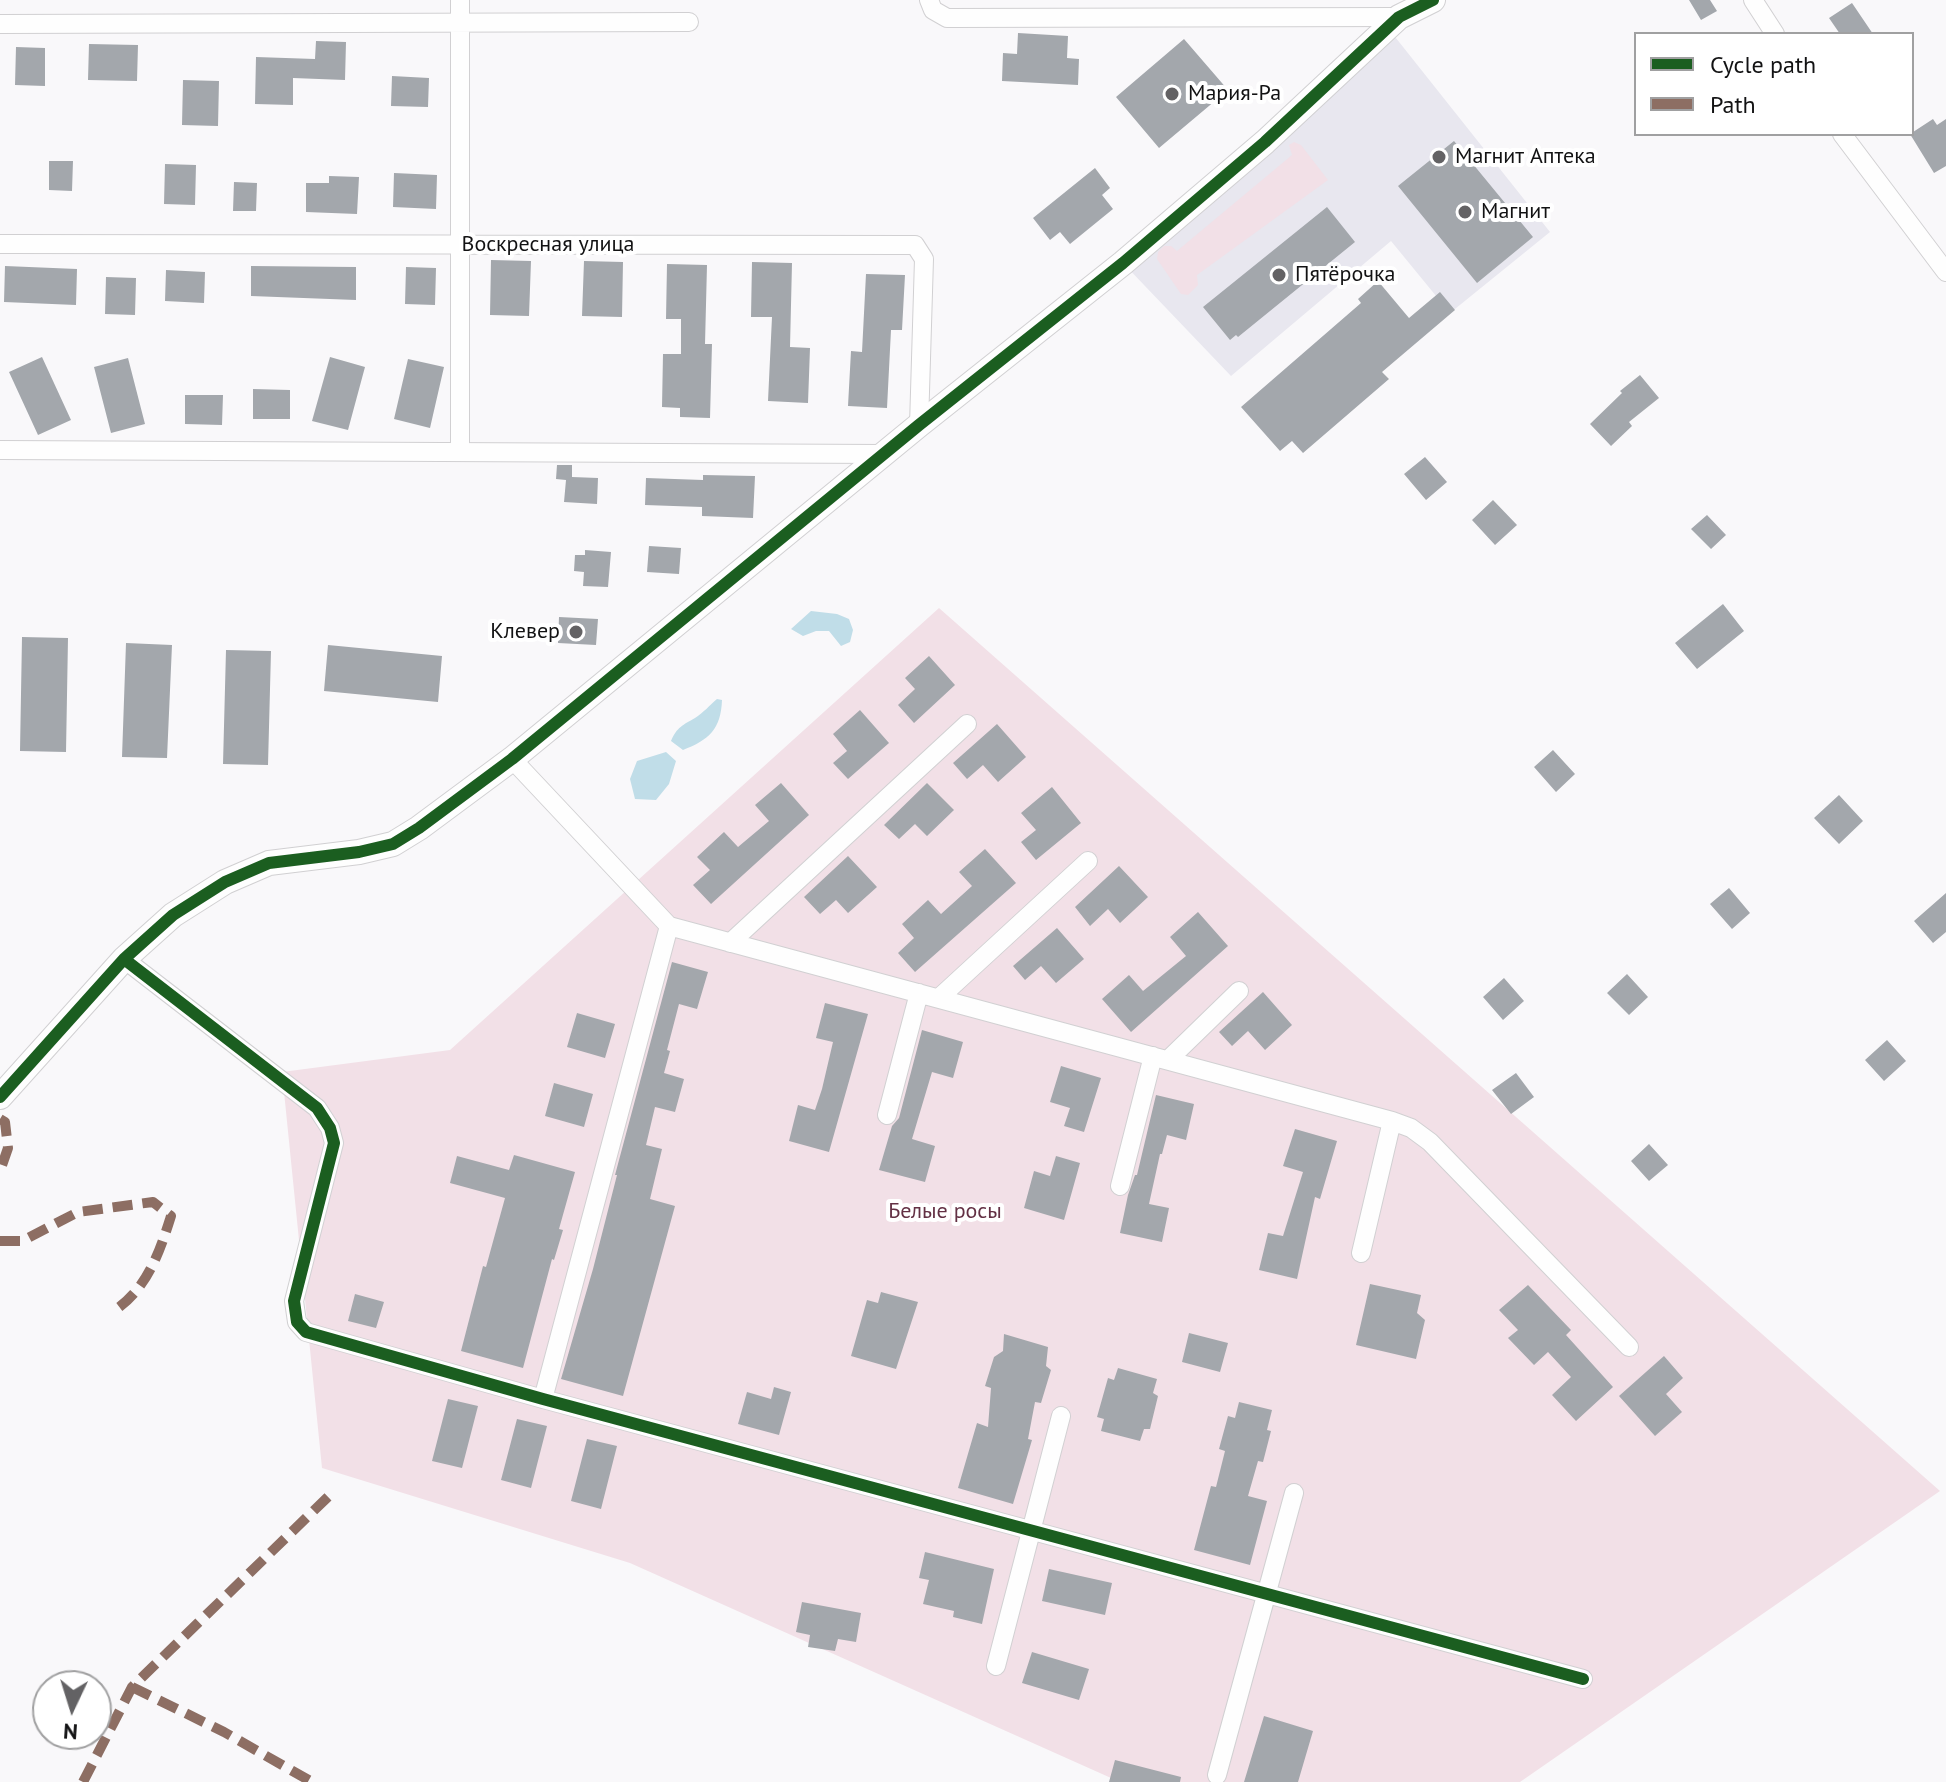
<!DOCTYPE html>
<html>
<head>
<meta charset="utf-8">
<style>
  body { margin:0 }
  #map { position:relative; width:1946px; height:1782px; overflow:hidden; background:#f9f8fa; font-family:"PT Sans",sans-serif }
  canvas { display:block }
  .legend { position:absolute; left:1634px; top:32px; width:280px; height:104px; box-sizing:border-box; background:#fff; border:2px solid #a0a0a1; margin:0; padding:10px 14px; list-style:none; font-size:24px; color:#121213 }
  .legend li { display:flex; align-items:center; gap:16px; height:40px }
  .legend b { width:40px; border:2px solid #a0a0a1 }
  .north { position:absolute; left:32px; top:1670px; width:80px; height:80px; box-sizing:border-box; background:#fff; border:2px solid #a0a0a1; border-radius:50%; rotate:184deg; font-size:22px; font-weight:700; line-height:32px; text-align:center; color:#121213 }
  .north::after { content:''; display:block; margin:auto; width:28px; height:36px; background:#636264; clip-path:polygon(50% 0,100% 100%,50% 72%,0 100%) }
</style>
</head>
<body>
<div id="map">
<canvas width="1946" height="1782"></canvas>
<ul class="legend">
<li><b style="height:10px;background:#1b5e20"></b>Cycle path</li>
<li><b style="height:10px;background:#8d6e63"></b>Path</li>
</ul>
<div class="north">N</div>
</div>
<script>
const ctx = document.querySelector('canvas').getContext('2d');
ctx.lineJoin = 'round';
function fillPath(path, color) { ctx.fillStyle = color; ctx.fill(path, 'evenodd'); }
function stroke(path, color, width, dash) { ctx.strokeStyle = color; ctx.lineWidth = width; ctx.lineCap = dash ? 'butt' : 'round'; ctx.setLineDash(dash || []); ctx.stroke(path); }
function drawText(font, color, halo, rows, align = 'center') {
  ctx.font = font + ' "PT Sans",sans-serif'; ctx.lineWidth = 8; ctx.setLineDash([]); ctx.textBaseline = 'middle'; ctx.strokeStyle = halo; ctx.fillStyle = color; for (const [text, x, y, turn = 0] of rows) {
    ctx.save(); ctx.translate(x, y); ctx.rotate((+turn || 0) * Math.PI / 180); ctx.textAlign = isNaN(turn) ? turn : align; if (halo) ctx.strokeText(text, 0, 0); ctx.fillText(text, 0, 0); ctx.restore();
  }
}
const built = new Path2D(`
  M 1388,28 L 1550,232 L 1450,313 L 1391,241 L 1231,376 L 1123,263 Z`);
const green = new Path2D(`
  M 1294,142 L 1301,145 L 1328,180 L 1197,275 L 1198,285 L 1188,295 L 1181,294 L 1157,259 L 1158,252 L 1164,246 L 1171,246 L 1177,251 L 1292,155 L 1289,145 Z
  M 939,608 L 1940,1491 L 1520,1782 L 1120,1782 L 630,1563 L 322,1468 L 282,1072 L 450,1050 Z`);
const water = new Path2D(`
  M 811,611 L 837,614 L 849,619 L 853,630 L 850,642 L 841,646 L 829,631 L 816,631 L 803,636 L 791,629 Z
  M 717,699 L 722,700 C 721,729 709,740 683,750 L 671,741 C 677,727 683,725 695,718 C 703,713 710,705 717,699 Z
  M 666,752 L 676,761 L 669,784 L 656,800 L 635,799 L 630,779 L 637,761 Z`);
const building = new Path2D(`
  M 1689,0 L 1710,0 L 1717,11 L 1701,20 Z
  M 1852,3 L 1873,34 L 1840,34 L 1829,18 Z
  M 1018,33 L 1068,36 L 1067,58 L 1079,59 L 1078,85 L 1002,81 L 1003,53 L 1017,54 Z
  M 1184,39 L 1228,90 L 1159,148 L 1116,97 Z
  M 316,41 L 346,42 L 345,80 L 293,78 L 293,105 L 255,104 L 256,57 L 315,59 Z
  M 89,44 L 138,45 L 137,81 L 88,80 Z
  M 16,47 L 45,48 L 45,86 L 15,85 Z
  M 392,76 L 429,78 L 428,107 L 391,106 Z
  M 183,80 L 219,81 L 218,126 L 182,125 Z
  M 1933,119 L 1937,125 L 1946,119 L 1946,166 L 1934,173 L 1910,134 Z
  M 1454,141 L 1533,237 L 1477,283 L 1398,186 Z
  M 49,161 L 73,161 L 72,191 L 49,190 Z
  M 165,164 L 196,165 L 195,205 L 164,204 Z
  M 1095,168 L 1110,188 L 1102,195 L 1113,209 L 1070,244 L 1060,232 L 1050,240 L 1033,218 Z
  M 394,173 L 437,175 L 436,209 L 393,207 Z
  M 329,176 L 359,177 L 357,214 L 306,212 L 306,183 L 329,183 Z
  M 234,182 L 257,183 L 256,211 L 233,211 Z
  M 1327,207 L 1355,242 L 1238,337 L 1236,335 L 1230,340 L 1203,307 Z
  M 491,260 L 531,261 L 529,316 L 490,315 Z
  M 584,261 L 623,262 L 622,317 L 582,316 Z
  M 752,262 L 792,263 L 790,347 L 810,348 L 808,403 L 768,401 L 772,317 L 751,317 Z
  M 667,264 L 707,265 L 705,344 L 712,344 L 710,418 L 680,417 L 680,408 L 662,407 L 663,354 L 681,354 L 681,319 L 666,319 Z
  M 5,266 L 77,269 L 76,305 L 4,302 Z
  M 251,266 L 356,267 L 356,300 L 251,296 Z
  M 406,267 L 436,268 L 435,305 L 405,304 Z
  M 166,270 L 205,272 L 204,303 L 165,301 Z
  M 866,274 L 905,275 L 902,330 L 891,330 L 887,408 L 848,406 L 851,351 L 862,352 Z
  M 106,277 L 136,278 L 135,315 L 105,314 Z
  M 1378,281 L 1409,318 L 1440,292 L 1455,310 L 1382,372 L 1389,379 L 1303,453 L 1292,441 L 1280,451 L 1241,407 L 1361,303 L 1358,299 Z
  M 42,357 L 71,420 L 38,435 L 9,372 Z
  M 330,357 L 365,367 L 348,430 L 312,421 Z
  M 128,358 L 145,424 L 111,433 L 94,367 Z
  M 408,359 L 444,367 L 430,428 L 394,419 Z
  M 1640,375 L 1659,398 L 1629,422 L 1632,426 L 1611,446 L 1590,424 L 1622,393 L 1620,391 Z
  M 253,389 L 290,390 L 290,419 L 253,419 Z
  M 185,395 L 223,395 L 222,425 L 185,424 Z
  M 1425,457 L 1447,482 L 1426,500 L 1404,474 Z
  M 557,465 L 572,465 L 572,477 L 598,478 L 597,504 L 564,502 L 566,480 L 556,479 Z
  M 703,475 L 755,476 L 753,518 L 702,516 L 702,507 L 645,505 L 646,478 L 703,480 Z
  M 1493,500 L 1517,525 L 1495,545 L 1472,520 Z
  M 1707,515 L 1726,535 L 1711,549 L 1691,529 Z
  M 649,546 L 681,548 L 679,574 L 647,572 Z
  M 585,550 L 611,552 L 608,587 L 583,586 L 584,572 L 574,571 L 575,555 L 585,555 Z
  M 1723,604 L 1744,631 L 1697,669 L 1675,643 Z
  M 559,617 L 598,619 L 596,645 L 558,643 Z
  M 22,637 L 68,638 L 66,752 L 20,751 Z
  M 126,643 L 172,645 L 167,758 L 122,757 Z
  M 328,645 L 442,656 L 438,702 L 324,691 Z
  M 226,650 L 271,651 L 268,765 L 223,764 Z
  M 929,656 L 955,685 L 914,723 L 898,705 L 915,689 L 905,678 Z
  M 860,710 L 889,743 L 848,779 L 833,763 L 847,751 L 833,734 Z
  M 997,724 L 1026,757 L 998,782 L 983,765 L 967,779 L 953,763 Z
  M 1553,750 L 1575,774 L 1556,792 L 1534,767 Z
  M 781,783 L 809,815 L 711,904 L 693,885 L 710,870 L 697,857 L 724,832 L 738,847 L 769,821 L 755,805 Z
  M 927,783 L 954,810 L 927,836 L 915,824 L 899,839 L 884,825 Z
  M 1052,787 L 1081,823 L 1036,860 L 1021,842 L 1036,830 L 1021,813 Z
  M 1839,795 L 1863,821 L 1839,844 L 1814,818 Z
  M 985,849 L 1016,883 L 915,972 L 898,953 L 914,938 L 902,924 L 928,900 L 941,914 L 972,886 L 959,872 Z
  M 848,856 L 877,887 L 848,913 L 836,900 L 820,914 L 804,897 Z
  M 1119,866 L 1148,897 L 1120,923 L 1108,909 L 1090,926 L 1075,907 Z
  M 1729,888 L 1750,913 L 1732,929 L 1710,904 Z
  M 1946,893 L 1946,932 L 1933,943 L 1914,921 Z
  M 1198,912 L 1228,946 L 1131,1032 L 1102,999 L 1129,975 L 1143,991 L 1186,956 L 1170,937 Z
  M 1057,928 L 1084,959 L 1056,983 L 1041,966 L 1025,980 L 1013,966 Z
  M 672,962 L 708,972 L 697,1009 L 679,1004 L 667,1050 L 670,1051 L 664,1073 L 684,1079 L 675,1112 L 655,1107 L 646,1145 L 662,1149 L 650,1199 L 675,1206 L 623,1396 L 561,1379 L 593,1269 L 617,1175 L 615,1175 Z
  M 1627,974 L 1648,997 L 1629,1015 L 1607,993 Z
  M 1504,978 L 1524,1001 L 1503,1020 L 1483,997 Z
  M 1263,992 L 1292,1025 L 1265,1050 L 1248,1031 L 1232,1046 L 1219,1032 Z
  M 825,1003 L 868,1014 L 829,1152 L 789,1141 L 798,1105 L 815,1110 L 822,1089 L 833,1042 L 816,1038 Z
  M 577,1013 L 615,1024 L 605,1058 L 567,1047 Z
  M 922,1030 L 963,1042 L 953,1078 L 932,1072 L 912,1139 L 935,1146 L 925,1182 L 879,1170 L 892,1126 L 899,1118 Z
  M 1887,1040 L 1906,1061 L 1884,1081 L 1865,1060 Z
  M 1061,1066 L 1101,1078 L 1084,1132 L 1064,1126 L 1070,1108 L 1050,1102 Z
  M 1516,1073 L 1534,1097 L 1511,1114 L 1492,1090 Z
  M 554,1083 L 593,1094 L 584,1127 L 545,1116 Z
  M 1156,1095 L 1194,1104 L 1186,1140 L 1167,1135 L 1162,1154 L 1160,1154 L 1149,1204 L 1169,1208 L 1162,1242 L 1120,1233 L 1128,1195 L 1135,1175 L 1137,1175 Z
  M 1295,1129 L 1337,1141 L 1320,1199 L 1315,1197 L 1297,1279 L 1259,1270 L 1268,1233 L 1283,1236 L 1303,1172 L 1283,1166 Z
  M 1649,1144 L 1668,1165 L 1649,1181 L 1631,1161 Z
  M 514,1155 L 575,1172 L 559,1229 L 563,1230 L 554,1260 L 552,1259 L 523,1368 L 461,1351 L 483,1266 L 486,1267 L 505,1198 L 450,1183 L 457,1156 L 509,1170 Z
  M 1056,1156 L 1080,1163 L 1064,1220 L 1024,1208 L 1034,1171 L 1050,1176 Z
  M 1370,1284 L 1421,1295 L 1417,1313 L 1425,1320 L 1416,1359 L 1356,1345 Z
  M 1528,1285 L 1571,1330 L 1566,1335 L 1613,1387 L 1576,1421 L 1552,1395 L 1571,1377 L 1548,1352 L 1534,1365 L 1508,1338 L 1518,1330 L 1499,1310 Z
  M 881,1292 L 918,1302 L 896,1369 L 851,1356 L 867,1300 L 878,1303 Z
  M 355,1294 L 384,1302 L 376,1328 L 348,1321 Z
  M 1189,1333 L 1228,1343 L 1220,1372 L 1182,1362 Z
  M 1004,1334 L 1048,1347 L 1046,1366 L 1051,1370 L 1041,1403 L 1035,1402 L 1028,1439 L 1032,1440 L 1013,1504 L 958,1488 L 977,1423 L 988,1427 L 991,1388 L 985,1386 L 994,1357 L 1003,1351 Z
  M 1664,1356 L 1683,1378 L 1666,1394 L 1682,1412 L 1655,1436 L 1619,1396 Z
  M 1118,1368 L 1157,1379 L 1153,1393 L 1158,1396 L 1150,1429 L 1144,1429 L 1140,1441 L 1101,1431 L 1104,1419 L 1097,1417 L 1108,1378 L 1114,1380 Z
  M 774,1387 L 791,1392 L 779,1435 L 738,1424 L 747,1392 L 771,1399 Z
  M 448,1399 L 478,1406 L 462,1468 L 432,1461 Z
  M 1239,1402 L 1272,1410 L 1267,1430 L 1271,1431 L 1263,1462 L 1258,1461 L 1248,1496 L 1267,1501 L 1250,1565 L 1194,1550 L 1211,1486 L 1216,1487 L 1225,1451 L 1219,1449 L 1228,1416 L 1235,1418 Z
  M 517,1419 L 547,1426 L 531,1488 L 501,1480 Z
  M 587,1439 L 617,1446 L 601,1509 L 571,1501 Z
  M 925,1552 L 994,1569 L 982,1624 L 953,1617 L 954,1611 L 923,1604 L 929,1580 L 919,1578 Z
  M 1049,1569 L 1112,1583 L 1105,1615 L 1042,1601 Z
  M 802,1602 L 861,1613 L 856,1642 L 838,1639 L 835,1651 L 808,1647 L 810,1635 L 796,1632 Z
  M 1032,1652 L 1089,1669 L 1079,1700 L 1022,1683 Z
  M 1264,1716 L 1313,1731 L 1298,1782 L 1244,1782 Z
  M 1115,1760 L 1181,1777 L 1180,1782 L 1109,1782 Z`);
const minor = new Path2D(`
  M 460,0 L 460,451
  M 929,0 L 933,10 L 947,18 L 1399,17
  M 1753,0 L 1775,34
  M 0,24 L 689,22
  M 1842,134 L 1946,272
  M 0,244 L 915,245 L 924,259 L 919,425
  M 0,450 L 884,454
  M 512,759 L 669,926 L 1392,1121 L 1411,1128 L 1430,1142 L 1629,1347
  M 730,943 L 967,724
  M 124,959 L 317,1108 L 330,1128 L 334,1143 L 294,1301 L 297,1322 L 306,1332 L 543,1399 L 1583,1679
  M 939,998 L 1088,861
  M 1168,1060 L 1239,991
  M 887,1115 L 919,993
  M 1120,1186 L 1153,1056
  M 1361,1253 L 1392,1121
  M 543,1399 L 669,926
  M 996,1666 L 1061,1416
  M 1217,1775 L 1294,1493`);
const tertiary = new Path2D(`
  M 0,1097 L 124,959 L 173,915 L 225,882 L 269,863 L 359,852 L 393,844 L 419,828 L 512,759 L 919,425 L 1123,263 L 1265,142 L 1399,17 L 1433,0`);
const quiet = new Path2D(`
  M 0,1119 L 5,1122 L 8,1148 L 0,1171
  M 0,1241 L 22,1241 L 78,1212 L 153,1202 L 171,1216 C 160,1251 148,1286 118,1308
  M 132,1687 L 224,1732 L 312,1782
  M 83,1782 L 132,1687 L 335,1490`);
const cycleway = new Path2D(`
  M 124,959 L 317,1108 L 330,1128 L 334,1143 L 294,1301 L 297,1322 L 306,1332 L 543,1399 L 1583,1679
  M 0,1097 L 124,959 L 173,915 L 225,882 L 269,863 L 359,852 L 393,844 L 419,828 L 512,759 L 919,425 L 1123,263 L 1265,142 L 1399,17 L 1433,0`);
const markers = [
  [1172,94,8,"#636264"],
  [1439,157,8,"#636264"],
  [1465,212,8,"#636264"],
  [1279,275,8,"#636264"],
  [576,632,8,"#636264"]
];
const poiNames = [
  ["Мария-Ра",1188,94],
  ["Магнит Аптека",1455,157],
  ["Магнит",1481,212],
  ["Пятёрочка",1295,275],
  ["Клевер",560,632,"right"]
];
const streetNames = [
  ["Воскресная улица",548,245]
];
const parkNames = [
  ["Белые росы",945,1212]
];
fillPath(built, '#e8e7ef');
fillPath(green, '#f2e0e7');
fillPath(water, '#c0dde8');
fillPath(building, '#a3a7ac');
stroke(minor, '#d1d0d2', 20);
stroke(tertiary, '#d1d0d2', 26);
stroke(minor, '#fefefe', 18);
stroke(tertiary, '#fefefe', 24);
stroke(quiet, '#8d6e63', 10, [20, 10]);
stroke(cycleway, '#1b5e20', 12);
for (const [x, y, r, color] of markers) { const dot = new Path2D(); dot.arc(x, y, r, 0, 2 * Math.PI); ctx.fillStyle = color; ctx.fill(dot); stroke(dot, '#fff', 3); }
drawText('22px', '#121213', '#fff', poiNames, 'left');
drawText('22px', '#121213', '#fff', streetNames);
drawText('22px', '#633044', '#fff', parkNames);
</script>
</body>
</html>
